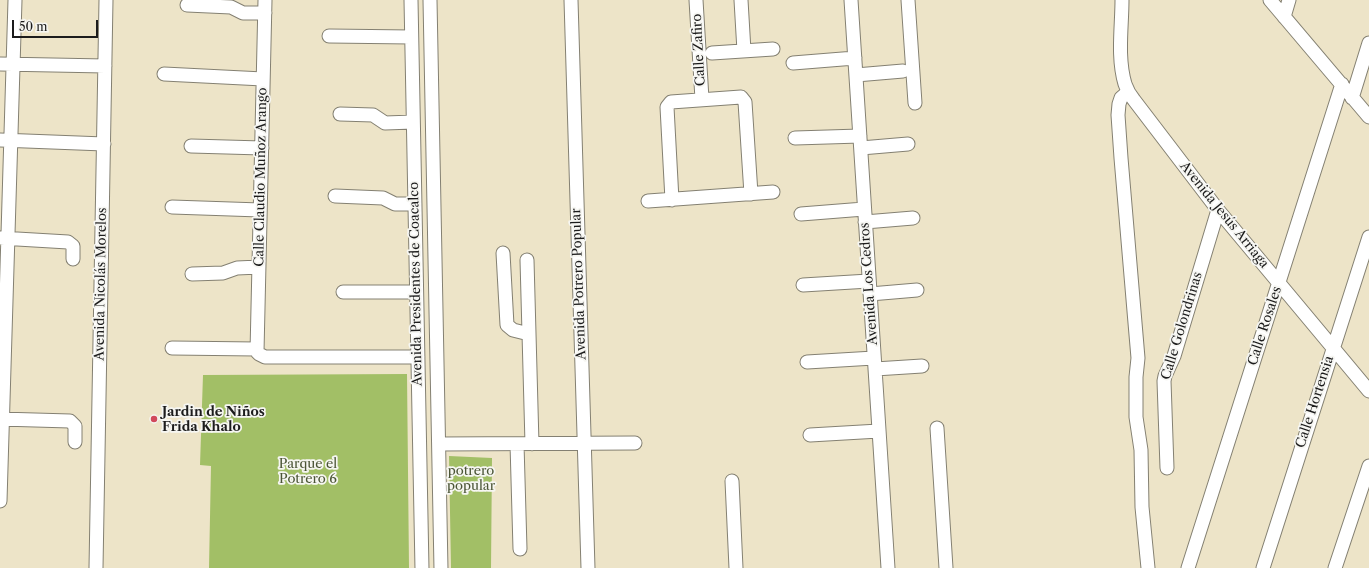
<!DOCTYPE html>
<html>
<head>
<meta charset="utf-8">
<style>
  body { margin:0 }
  #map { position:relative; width:1369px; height:568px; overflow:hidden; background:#ede4c8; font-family:"Libre Caslon Text",serif }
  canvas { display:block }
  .scale { position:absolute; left:12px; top:20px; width:86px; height:18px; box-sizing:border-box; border:2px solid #1c1c1c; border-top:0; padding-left:5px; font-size:12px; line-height:14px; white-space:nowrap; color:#1c1c1c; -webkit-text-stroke:3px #f6f6f2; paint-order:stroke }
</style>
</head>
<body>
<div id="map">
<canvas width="1369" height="568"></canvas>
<div class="scale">50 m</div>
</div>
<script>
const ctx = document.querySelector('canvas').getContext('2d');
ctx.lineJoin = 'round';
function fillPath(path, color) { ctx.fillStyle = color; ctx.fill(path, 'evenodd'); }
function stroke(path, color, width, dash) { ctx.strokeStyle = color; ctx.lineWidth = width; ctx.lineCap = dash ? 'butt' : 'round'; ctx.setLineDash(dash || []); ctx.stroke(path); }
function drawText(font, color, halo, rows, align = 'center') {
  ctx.font = font + ' "Libre Caslon Text",serif'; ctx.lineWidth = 3.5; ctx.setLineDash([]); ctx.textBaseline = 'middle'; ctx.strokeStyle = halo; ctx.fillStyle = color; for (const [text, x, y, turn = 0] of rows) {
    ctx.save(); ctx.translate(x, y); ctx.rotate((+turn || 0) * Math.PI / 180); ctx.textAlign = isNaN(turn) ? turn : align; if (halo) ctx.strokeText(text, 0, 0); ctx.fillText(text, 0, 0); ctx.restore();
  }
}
const green = new Path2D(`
  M 407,374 L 409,568 L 209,568 L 211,466 L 200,465 L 203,375 Z
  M 449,456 L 492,458 L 491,568 L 451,568 Z`);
const minor = new Path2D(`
  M 265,0 L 257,352 L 259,354 L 265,357 L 418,357
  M 411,0 L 422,568
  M 430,0 L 441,568
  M 571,0 L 588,568
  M 696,0 L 702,99
  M 741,0 L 744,51
  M 851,0 L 888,568
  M 908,0 L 915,103
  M 1122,0 C 1122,27 1117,57 1125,84 C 1127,90 1130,95 1134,100 L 1218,210 L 1369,391
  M 1270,0 L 1369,117
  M 187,5 L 231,7 L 243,13 L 265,13
  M 1284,17 L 1289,0
  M 329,36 L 411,37
  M 712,53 L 773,49
  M 793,63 L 855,58
  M 0,64 L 105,66
  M 164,74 L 263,79
  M 856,75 L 903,71
  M 1128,92 L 1121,98 L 1119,104 L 1118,115 L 1121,158 L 1138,358 L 1136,377 L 1136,417 L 1141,450 L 1142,507 L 1148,568
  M 1352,98 L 1369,43
  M 340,114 L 373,115 L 385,123 L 413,122
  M 795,138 L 860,136
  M 0,140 L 104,144
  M 191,146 L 262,148
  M 861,148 L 908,144
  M 335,196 L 383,198 L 395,204 L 415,204
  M 672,200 L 667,107 L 671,102 L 741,97 L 745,102 L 751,194
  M 648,201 L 773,192
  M 172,207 L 260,210
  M 801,214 L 864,209
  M 865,222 L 913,218
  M 0,238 L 68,242 L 73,246 L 73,259
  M 503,253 L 507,325 L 513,330 L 529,334
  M 527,260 L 532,444
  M 192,274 L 223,273 L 237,268 L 259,267
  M 803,285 L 869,281
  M 343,292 L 416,292
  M 870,294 L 917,290
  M 172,348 L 256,349
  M 807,362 L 874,358
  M 875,369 L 922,366
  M 0,419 L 70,421 L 75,426 L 75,442
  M 937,428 L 946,568
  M 810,435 L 879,431
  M 439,444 L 635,443
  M 517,444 L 520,549
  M 1167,468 L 1164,381 L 1165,376 L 1174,356 L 1218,210
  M 732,481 L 736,568
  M 0,501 L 15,0
  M 96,568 L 106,0
  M 1188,568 L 1342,84
  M 1263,568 L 1369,237
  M 1335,568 L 1369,466`);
const markers = [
  [154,419,4,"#d1495b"]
];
const streetNames = [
  ["Calle Zafiro",699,50,-93],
  ["Calle Claudio Muñoz Arango",261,177,-89],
  ["Avenida Jesús Arriaga",1224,215,51],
  ["Avenida Nicolás Morelos",101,284,-89],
  ["Avenida Presidentes de Coacalco",416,284,-91],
  ["Avenida Potrero Popular",579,284,-92],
  ["Avenida Los Cedros",869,284,-94],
  ["Calle Golondrinas",1182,326,-73],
  ["Calle Rosales",1265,326,-72],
  ["Calle Hortensia",1315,402,-72]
];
const poiNames = [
  ["Jardin de Niños",162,412],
  ["Frida Khalo",162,427]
];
const parkNames = [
  ["Parque el",308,464],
  ["Potrero 6",308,479],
  ["potrero",471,471],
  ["popular",471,486]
];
fillPath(green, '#a2bf66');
stroke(minor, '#848072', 15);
stroke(minor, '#fff', 13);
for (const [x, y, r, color] of markers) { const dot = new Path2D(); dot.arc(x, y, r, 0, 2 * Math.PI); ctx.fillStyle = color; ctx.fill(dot); stroke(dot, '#f6f6f2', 1.5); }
drawText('13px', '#1c1c1c', '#f6f6f2', streetNames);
drawText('bold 13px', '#1c1c1c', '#f6f6f2', poiNames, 'left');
drawText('13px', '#4b5536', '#f6f6f2', parkNames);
</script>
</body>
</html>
